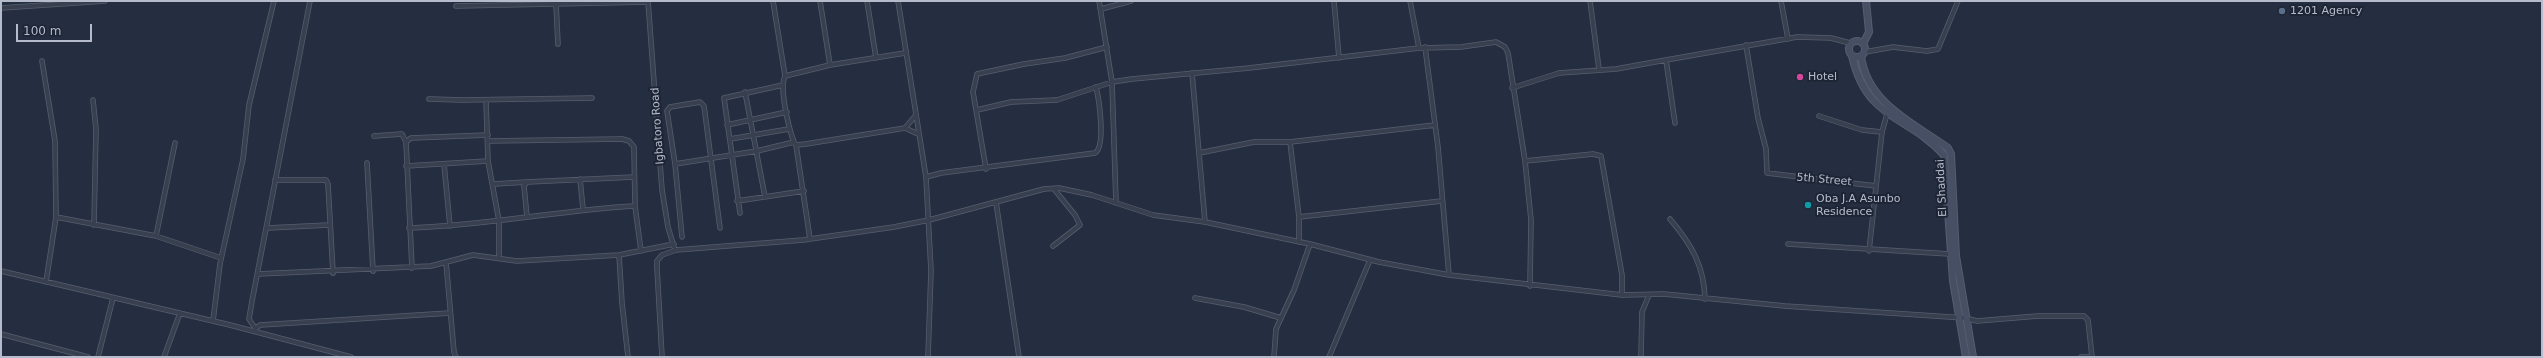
<!DOCTYPE html>
<html>
<head>
<meta charset="utf-8">
<style>
  body { margin:0 }
  #map { position:relative; width:2543px; height:358px; overflow:hidden; background:#242e40; font-family:"DejaVu Sans",sans-serif }
  canvas { display:block }
  .frame { position:absolute; inset:0; border:2px solid #b5bbcb; pointer-events:none }
  .scale { position:absolute; left:16px; top:24px; width:76px; height:18px; box-sizing:border-box; border:2px solid #b5bbcb; border-top:0; padding-left:5px; font-size:12px; line-height:14px; white-space:nowrap; color:#b5bbcb; -webkit-text-stroke:3px #1d2535; paint-order:stroke }
</style>
</head>
<body>
<div id="map">
<canvas width="2543" height="358"></canvas>
<div class="frame"></div>
<div class="scale">100 m</div>
</div>
<script>
const ctx = document.querySelector('canvas').getContext('2d');
ctx.lineJoin = 'round';
function stroke(path, color, width, dash) { ctx.strokeStyle = color; ctx.lineWidth = width; ctx.lineCap = dash ? 'butt' : 'round'; ctx.setLineDash(dash || []); ctx.stroke(path); }
function drawText(font, color, halo, rows, align = 'center') {
  ctx.font = font + ' "DejaVu Sans",sans-serif'; ctx.lineWidth = 4; ctx.setLineDash([]); ctx.textBaseline = 'middle'; ctx.strokeStyle = halo; ctx.fillStyle = color; for (const [text, x, y, turn = 0] of rows) {
    ctx.save(); ctx.translate(x, y); ctx.rotate((+turn || 0) * Math.PI / 180); ctx.textAlign = isNaN(turn) ? turn : align; if (halo) ctx.strokeText(text, 0, 0); ctx.fillText(text, 0, 0); ctx.restore();
  }
}
const street = new Path2D(`
  M 648,1 L 662,190 L 668,227 L 674,247
  M 773,1 L 785,76
  M 820,1 L 830,65
  M 867,1 L 876,58
  M 898,1 L 926,177 L 931,271 L 928,357
  M 1099,1 L 1112,82 L 1116,203
  M 1334,1 L 1339,58
  M 1410,1 L 1419,48
  M 1590,1 L 1599,69
  M 1781,1 L 1788,39
  M 556,4 L 558,44
  M 456,6 L 648,2
  M 1,8 L 105,1
  M 1101,9 L 1131,1
  M 1746,45 L 1758,118 L 1766,149 L 1767,173 L 1876,186
  M 1425,47 L 1438,147 L 1449,275
  M 1865,52 L 1893,47 L 1927,51 L 1938,49 L 1958,1
  M 42,61 L 55,141 L 56,217 L 46,282
  M 1192,73 L 1205,222
  M 1512,88 L 1559,73 L 1616,69 L 1666,60
  M 745,92 L 765,197
  M 429,99 L 462,100 L 592,98
  M 93,100 L 96,129 L 94,225
  M 977,110 L 1011,102 L 1057,100 L 1112,82 L 1132,79 L 1249,68 L 1419,48 L 1461,47 L 1496,42 L 1505,47 L 1508,53 L 1525,161 L 1531,220 L 1530,286
  M 1819,116 L 1862,130 L 1882,132
  M 1675,123 L 1666,60 L 1797,37 L 1831,38 L 1850,43
  M 727,125 L 787,112
  M 905,128 L 916,115
  M 374,136 L 402,134 L 406,142
  M 730,139 L 789,129
  M 488,141 L 622,139 L 629,141 L 634,147 L 635,206 L 641,251
  M 794,142 C 789,129 779,89 785,76 L 830,65 L 905,53
  M 1290,142 L 1299,217 L 1299,242
  M 175,143 L 156,236 L 221,258
  M 796,145 L 810,239
  M 1199,153 L 1254,142 L 1290,142 L 1435,125
  M 488,161 L 499,221 L 499,258
  M 1525,161 L 1593,154 L 1601,156 L 1622,275 L 1622,295
  M 367,163 L 373,271
  M 444,164 L 450,226
  M 675,164 L 757,151 L 794,142 L 796,145 L 806,144 L 905,128 L 918,134
  M 406,166 L 488,161 L 486,100
  M 986,169 L 973,92 L 977,74 L 1024,64 L 1065,58 L 1107,47
  M 926,177 L 941,173 L 1095,153 C 1106,146 1099,99 1096,87
  M 580,179 L 583,209
  M 275,180 L 326,180 L 328,184 L 333,273
  M 494,184 L 527,182
  M 737,201 L 804,191
  M 996,202 L 1019,357
  M 740,213 L 724,98 L 783,85
  M 56,217 L 156,236
  M 527,217 L 524,186 L 527,182 L 634,177
  M 1299,217 L 1442,201
  M 1670,219 C 1691,244 1704,265 1705,299
  M 267,228 L 329,225
  M 409,228 C 485,226 560,210 635,206
  M 682,237 L 675,164 L 667,111 L 670,107 L 700,102 L 704,106 L 720,228
  M 1788,244 L 1950,254
  M 1053,246 L 1080,225 L 1075,215 L 1054,189
  M 1869,251 L 1882,132 L 1887,114
  M 619,255 L 622,303 L 628,357
  M 446,262 L 454,352 L 456,357
  M 412,268 L 406,142 L 411,138 L 488,135
  M 1,271 L 230,325 L 351,357
  M 258,274 L 431,266 L 473,255 L 517,261 L 619,255 L 674,244
  M 1195,298 L 1244,307 L 1281,318
  M 213,321 L 220,264 L 243,159 L 249,105 L 274,1
  M 255,328 L 249,319 L 252,301 L 310,1
  M 255,329 L 260,325 L 450,313
  M 1,334 L 88,357
  M 98,357 L 113,298
  M 164,357 L 180,313
  M 662,357 L 657,268 L 657,261 L 662,255 L 676,250 L 803,240 L 894,227 L 929,220 L 1044,189 L 1059,188 L 1092,195 L 1153,215 L 1205,222 L 1310,244 L 1379,262 L 1449,275 L 1622,295 L 1664,294 L 1785,306 L 1965,318 L 1977,321 L 2038,316 L 2084,316 L 2088,320 L 2092,357
  M 1274,357 L 1276,329 L 1294,290 L 1310,244
  M 1329,357 L 1370,260
  M 1641,357 L 1642,312 L 1649,295
  M 2081,357 L 2092,357`);
const secondary = new Path2D(`
  M1849 49a8 8 0 1 1 16 0a8 8 0 1 1-16 0Z
  M 1863,44 L 1869,32 L 1866,1
  M 1852,56 C 1867,121 1908,115 1944,155 L 1953,281 L 1966,357
  M 1861,56 C 1867,103 1913,123 1948,148 L 1951,154 L 1956,256 L 1973,357`);
const markers = [
  [2282,11,4,"#5c6f8a"],
  [1800,77,4,"#d1479c"],
  [1808,205,4,"#0f9aa8"]
];
const poiNames = [
  ["1201 Agency",2290,11],
  ["Hotel",1808,77],
  ["Oba J.A Asunbo",1816,199],
  ["Residence",1816,212]
];
const streetNames = [
  ["Igbatoro Road",658,126,-94],
  ["5th Street",1824,180,5],
  ["El Shaddai",1942,188,-93]
];
stroke(street, '#565e6e', 5.5);
stroke(secondary, '#565e6e', 8);
stroke(street, '#384050', 4);
stroke(secondary, '#464f63', 6);
for (const [x, y, r, color] of markers) { const dot = new Path2D(); dot.arc(x, y, r, 0, 2 * Math.PI); ctx.fillStyle = color; ctx.fill(dot); stroke(dot, '#1d2535', 1.5); }
drawText('11px', '#b5bbcb', '#1d2535', poiNames, 'left');
drawText('11px', '#b5bbcb', '#1d2535', streetNames);
</script>
</body>
</html>
